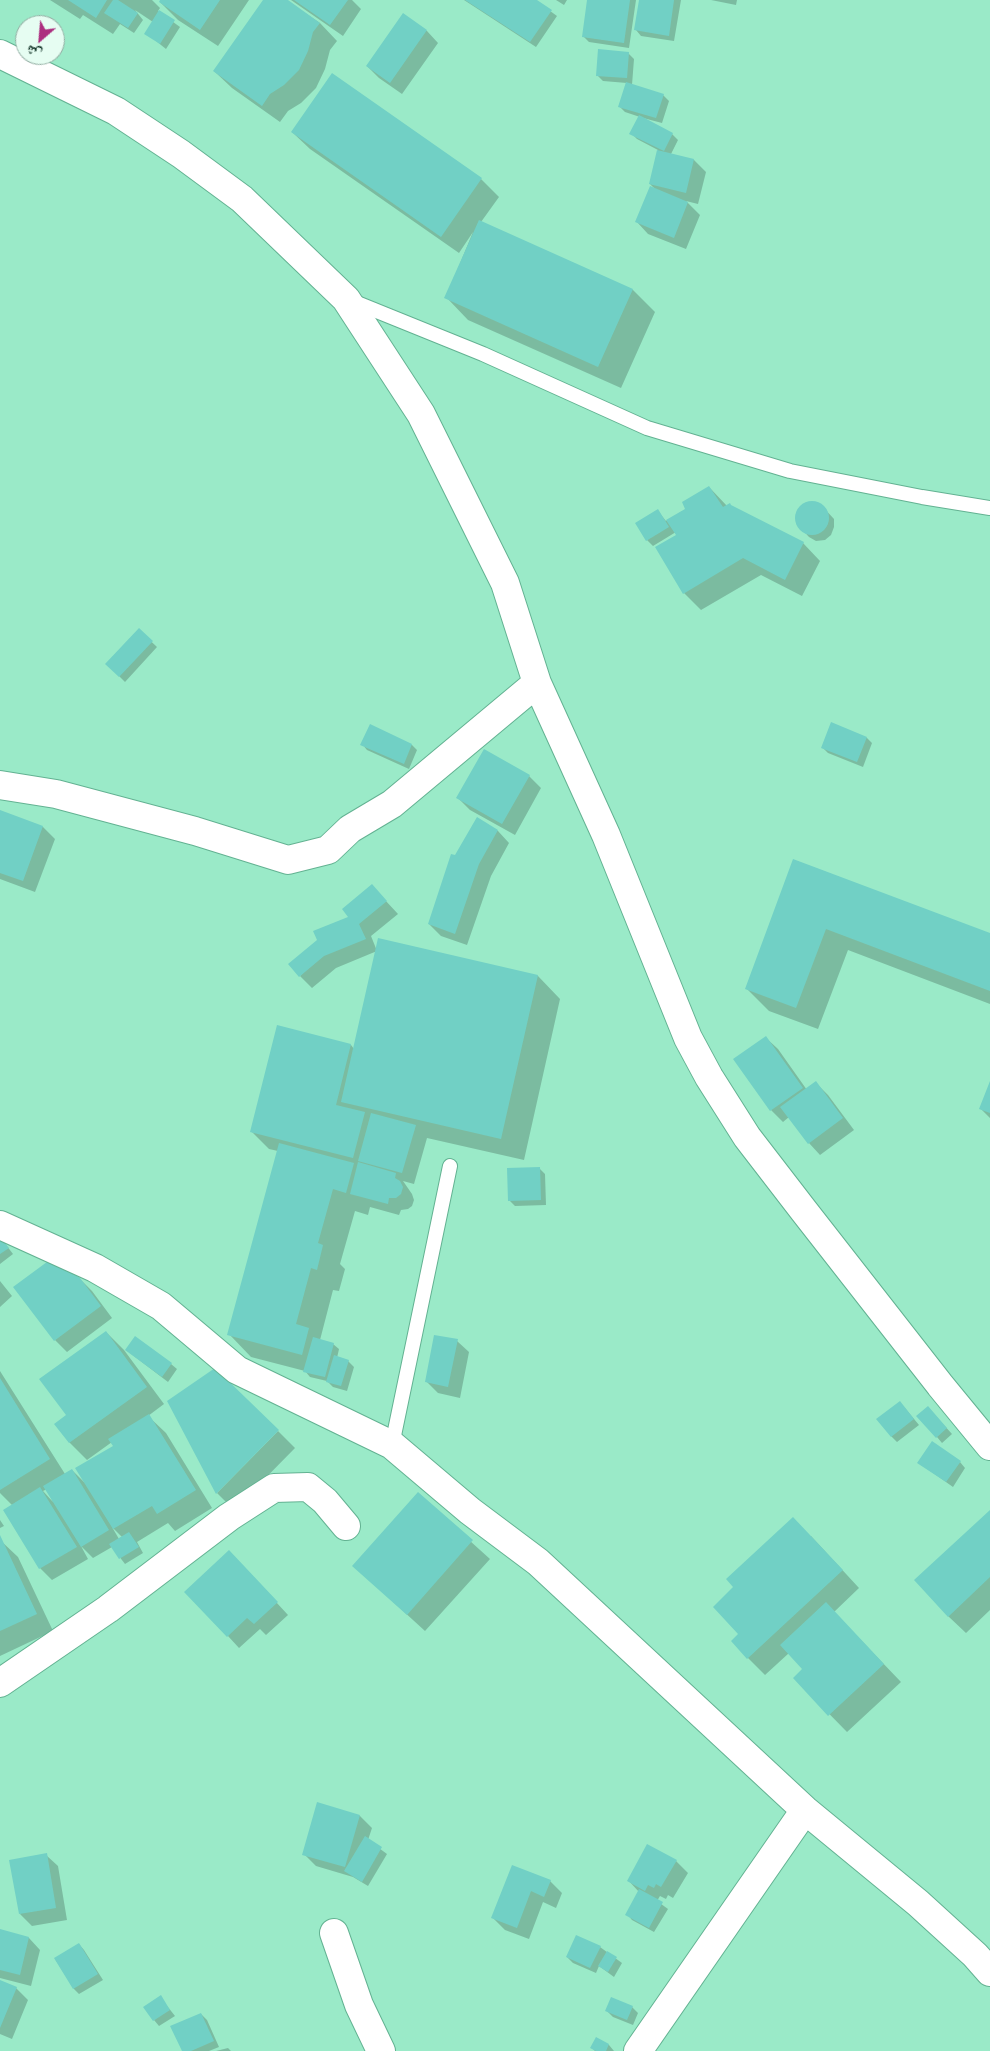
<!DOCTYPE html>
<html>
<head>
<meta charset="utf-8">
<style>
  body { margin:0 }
  #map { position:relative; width:990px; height:2051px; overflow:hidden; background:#9aeac8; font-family:"DM Sans","Noto Naskh Arabic",sans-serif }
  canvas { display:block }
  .north { position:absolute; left:15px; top:15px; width:50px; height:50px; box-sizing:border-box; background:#e6fdf2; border:1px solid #91aca1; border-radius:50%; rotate:207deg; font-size:14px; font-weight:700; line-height:20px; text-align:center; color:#123327 }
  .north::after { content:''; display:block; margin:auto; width:18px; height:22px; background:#ac2e7f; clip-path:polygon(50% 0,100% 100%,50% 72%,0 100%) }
</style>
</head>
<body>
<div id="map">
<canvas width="990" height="2051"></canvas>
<div class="north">ش</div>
</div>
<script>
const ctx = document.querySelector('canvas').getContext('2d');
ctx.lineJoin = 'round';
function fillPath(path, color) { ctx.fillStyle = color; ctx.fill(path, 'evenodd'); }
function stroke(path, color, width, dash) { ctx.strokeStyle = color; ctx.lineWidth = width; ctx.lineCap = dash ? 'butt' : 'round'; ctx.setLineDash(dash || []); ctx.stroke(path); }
const shadow = new Path2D(`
  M 50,0 L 152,0 L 160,8 L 158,11 L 180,27 L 166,49 L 146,33 L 153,22 L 135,10 L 143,20 L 134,33 L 120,24 L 113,34 L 83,15 L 80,19 Z
  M 162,0 L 249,0 L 218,46 L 178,20 L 160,2 Z
  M 264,0 L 286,0 L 320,23 L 337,41 L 330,50 L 325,69 L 316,88 L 301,103 L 288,111 L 280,122 L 232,88 L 214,71 Z
  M 291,0 L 352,0 L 361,9 L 343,36 Z
  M 464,0 L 535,0 L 557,16 L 536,47 Z
  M 556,0 L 567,0 L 564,5 Z
  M 589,0 L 636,0 L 629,48 L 589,42 L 583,36 Z
  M 640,0 L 681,0 L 674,41 L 641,36 L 636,30 Z
  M 711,0 L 737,0 L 736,5 Z
  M 403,15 L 427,31 L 438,43 L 402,94 L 379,78 L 367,66 Z
  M 628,53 L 634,59 L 632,85 L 663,95 L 669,101 L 662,123 L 643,118 L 672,134 L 678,140 L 671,154 L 694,160 L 706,172 L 698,204 L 686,201 L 700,215 L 686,249 L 648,234 L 637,222 L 657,191 L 650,184 L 658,150 L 637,139 L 631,133 L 640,117 L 625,112 L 619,106 L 627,83 L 603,81 L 597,75 Z
  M 332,75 L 481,179 L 499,197 L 481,222 L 633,290 L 655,312 L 621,388 L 468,320 L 446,297 L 473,232 L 459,253 L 310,149 L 292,132 Z
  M 709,487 L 727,506 L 803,543 L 820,561 L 802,596 L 761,575 L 701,610 L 684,593 L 678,536 L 676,532 L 653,546 L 647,540 L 658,511 L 666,521 L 686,509 Z
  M 806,503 L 814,503 L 822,506 L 834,519 L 834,527 L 831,535 L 825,540 L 816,541 L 809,537 L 797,524 L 796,516 L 800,508 Z
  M 139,630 L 157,647 L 125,682 L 107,664 Z
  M 832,724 L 867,738 L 872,743 L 863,767 L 828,753 L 822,747 Z
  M 362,744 L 412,745 L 417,750 L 409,769 L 367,750 Z
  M 529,776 L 541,788 L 515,835 L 470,810 L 458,798 Z
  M 0,811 L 43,827 L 55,839 L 35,892 L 0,879 Z
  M 477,819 L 498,831 L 509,843 L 491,876 L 467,945 L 441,936 L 429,924 L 456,856 Z
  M 794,860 L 990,934 L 990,1004 L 848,950 L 818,1029 L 769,1011 L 746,988 Z
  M 372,886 L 398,914 L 371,936 L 377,951 L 336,968 L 312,988 L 300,976 L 350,917 Z
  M 379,940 L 538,976 L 560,999 L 524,1160 L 427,1138 L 414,1184 L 403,1181 L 412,1194 L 414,1200 L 412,1206 L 408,1209 L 401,1210 L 399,1215 L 370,1207 L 368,1215 L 355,1211 L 340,1264 L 345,1269 L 339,1291 L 333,1290 L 320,1340 L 333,1344 L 339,1349 L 337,1358 L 348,1361 L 354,1367 L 347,1391 L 333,1387 L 327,1381 L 310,1377 L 305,1371 L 251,1357 L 229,1334 L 278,1151 L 269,1149 L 252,1132 L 278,1027 L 351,1045 L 354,1049 Z
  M 766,1038 L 778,1049 L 807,1090 L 816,1083 L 828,1095 L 854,1130 L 820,1155 L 809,1143 L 789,1117 L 783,1122 L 771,1110 Z
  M 990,1084 L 990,1118 L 981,1109 Z
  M 539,1168 L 545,1174 L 546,1205 L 515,1206 L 509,1200 Z
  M 0,1237 L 13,1254 L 0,1264 Z
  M 80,1279 L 92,1291 L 112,1318 L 67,1352 L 55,1340 Z
  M 0,1281 L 12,1296 L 0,1307 Z
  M 106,1332 L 124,1350 L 164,1404 L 148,1416 L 166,1433 L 212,1508 L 175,1531 L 168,1523 L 137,1542 L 143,1553 L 125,1564 L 112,1547 L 93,1558 L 81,1546 L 88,1559 L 52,1580 L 40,1568 L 5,1510 L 12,1505 L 0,1493 L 0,1371 L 65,1474 L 72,1470 L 84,1482 L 114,1446 L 112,1442 L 87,1460 L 70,1443 L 56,1424 L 67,1416 ZM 47,1489 L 53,1502 L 43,1491 ZM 112,1527 L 122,1537 L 119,1539 Z
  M 457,1341 L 469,1352 L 460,1398 L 438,1393 L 426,1381 Z
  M 126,1350 L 171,1364 L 177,1369 L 168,1382 Z
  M 905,1408 L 919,1425 L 897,1442 L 891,1436 Z
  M 933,1413 L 952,1434 L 942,1443 L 937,1437 Z
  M 278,1431 L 295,1448 L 234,1510 L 217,1493 Z
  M 960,1462 L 965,1468 L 953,1487 L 919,1463 Z
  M 418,1494 L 490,1559 L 425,1631 L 354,1566 Z
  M 990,1511 L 990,1610 L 966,1633 L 948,1616 Z
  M 0,1520 L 4,1526 L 0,1528 Z
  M 811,1536 L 859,1588 L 834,1612 L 901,1682 L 847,1732 L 794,1678 L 804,1669 L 789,1653 L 765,1675 L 748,1658 L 740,1634 L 735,1587 Z
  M 0,1540 L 18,1557 L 53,1631 L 0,1656 Z
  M 241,1564 L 288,1615 L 266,1635 L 260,1629 L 239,1648 L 228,1636 Z
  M 318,1804 L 360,1816 L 372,1828 L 368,1840 L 387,1854 L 368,1886 L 353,1877 L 316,1866 L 304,1854 Z
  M 46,1855 L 58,1866 L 67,1920 L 32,1926 L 20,1914 Z
  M 676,1861 L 688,1873 L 673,1898 L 668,1895 L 666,1899 L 660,1896 L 657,1901 L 668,1909 L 654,1932 L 632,1920 L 627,1914 L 639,1892 L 628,1880 Z
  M 513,1866 L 550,1881 L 562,1893 L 556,1908 L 543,1902 L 529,1939 L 505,1930 L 493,1918 Z
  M 0,1931 L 29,1938 L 40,1950 L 31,1986 L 0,1978 Z
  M 79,1944 L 84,1950 L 103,1980 L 79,1994 L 74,1989 L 55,1959 Z
  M 600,1947 L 622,1963 L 614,1977 L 599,1966 L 596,1973 L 573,1963 L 567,1957 Z
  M 0,1982 L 16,1988 L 28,2000 L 12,2039 L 0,2034 Z
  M 160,1997 L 175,2016 L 159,2026 L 154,2020 Z
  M 632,2007 L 638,2013 L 633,2025 L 613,2017 L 607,2011 Z
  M 201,2014 L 207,2020 L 219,2047 L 209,2051 L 183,2051 Z
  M 596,2039 L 609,2045 L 614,2051 L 595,2051 L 592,2048 Z
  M 228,2048 L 231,2051 L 216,2051 Z`);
const building = new Path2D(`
  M 68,0 L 107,0 L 96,18 Z
  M 113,0 L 118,0 L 138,13 L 128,28 L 104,13 Z
  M 160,0 L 220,0 L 200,30 L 159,2 Z
  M 263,0 L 288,0 L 320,23 L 313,32 L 308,51 L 299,70 L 284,85 L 270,94 L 262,106 L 213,71 Z
  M 294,0 L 348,0 L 330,25 Z
  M 465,0 L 537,0 L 552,10 L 530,42 Z
  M 587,0 L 630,0 L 624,43 L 582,37 Z
  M 639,0 L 674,0 L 669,36 L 634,30 Z
  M 159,10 L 175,20 L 160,44 L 144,34 Z
  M 403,13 L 427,30 L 390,83 L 366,66 Z
  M 598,49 L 629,52 L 627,78 L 596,76 Z
  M 332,73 L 482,178 L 441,237 L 291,132 Z
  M 626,82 L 664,94 L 656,118 L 618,107 Z
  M 639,115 L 673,133 L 664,151 L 629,134 Z
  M 657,150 L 694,159 L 686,193 L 649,184 Z
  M 650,186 L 688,202 L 674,238 L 635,222 Z
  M 479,220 L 633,289 L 598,367 L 444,298 Z
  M 709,486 L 723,507 L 730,503 L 731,505 L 804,542 L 785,580 L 743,558 L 683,594 L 655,547 L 676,535 L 666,520 L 685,509 L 682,502 Z
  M795 518a17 17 0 1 1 34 0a17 17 0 1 1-34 0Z
  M 658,509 L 669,527 L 646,541 L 635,523 Z
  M 139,628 L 153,641 L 119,677 L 105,664 Z
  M 831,722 L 867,737 L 857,762 L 821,748 Z
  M 370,724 L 412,744 L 404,764 L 360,745 Z
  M 484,749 L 530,775 L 502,824 L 456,798 Z
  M 0,810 L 43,826 L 23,881 L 0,873 Z
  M 477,817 L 498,830 L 479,864 L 455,934 L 428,924 L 451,854 L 455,855 Z
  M 793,859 L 990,933 L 990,991 L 826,929 L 796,1008 L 745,989 Z
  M 372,884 L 387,901 L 359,924 L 366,939 L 324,956 L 299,977 L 288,964 L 317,940 L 313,931 L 348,917 L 342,909 Z
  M 378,938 L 538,975 L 501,1139 L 341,1102 Z
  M 277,1025 L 351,1044 L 336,1105 L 365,1112 L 353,1158 L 250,1132 Z
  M 766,1036 L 803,1088 L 770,1111 L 733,1059 Z
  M 816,1081 L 843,1118 L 808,1144 L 780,1107 Z
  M 990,1081 L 990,1113 L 979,1109 Z
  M 371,1113 L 416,1125 L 402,1173 L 358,1161 Z
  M 279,1143 L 354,1163 L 346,1193 L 333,1189 L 318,1243 L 323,1245 L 317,1270 L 311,1268 L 296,1324 L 309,1328 L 302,1355 L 227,1335 Z
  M 358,1162 L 396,1173 L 395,1178 L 400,1181 L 403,1187 L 401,1194 L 396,1198 L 389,1198 L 388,1204 L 350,1194 Z
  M 540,1167 L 541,1200 L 508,1201 L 507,1168 Z
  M 0,1237 L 9,1248 L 0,1254 Z
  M 51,1259 L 80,1278 L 101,1306 L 54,1341 L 13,1287 Z
  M 106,1331 L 147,1387 L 69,1443 L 54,1424 L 66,1415 L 39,1379 Z
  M 434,1335 L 458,1339 L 448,1387 L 425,1382 Z
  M 135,1336 L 172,1363 L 162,1377 L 125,1350 Z
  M 313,1337 L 334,1343 L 325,1377 L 303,1372 Z
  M 334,1355 L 349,1360 L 341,1386 L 326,1382 Z
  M 215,1368 L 279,1430 L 216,1494 L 167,1401 Z
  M 0,1378 L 50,1459 L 0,1490 Z
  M 900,1401 L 914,1419 L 891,1437 L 876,1419 Z
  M 928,1406 L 947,1428 L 936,1438 L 916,1416 Z
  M 149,1414 L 196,1490 L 157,1514 L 152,1506 L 113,1529 L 75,1468 L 113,1446 L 108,1439 Z
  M 932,1441 L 961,1461 L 946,1482 L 917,1463 Z
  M 72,1469 L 109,1530 L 81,1547 L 43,1486 Z
  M 40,1487 L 77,1547 L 39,1569 L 3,1510 Z
  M 418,1492 L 473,1540 L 407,1615 L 352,1566 Z
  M 990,1510 L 990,1577 L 948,1617 L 914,1580 Z
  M 793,1517 L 843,1570 L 747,1659 L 731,1641 L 738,1634 L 713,1607 L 733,1587 L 726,1579 Z
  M 129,1532 L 139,1547 L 119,1559 L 109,1544 Z
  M 0,1535 L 37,1614 L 0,1631 Z
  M 229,1550 L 278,1602 L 254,1624 L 247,1618 L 227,1637 L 184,1592 Z
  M 826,1602 L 884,1664 L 828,1716 L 793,1678 L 802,1669 L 780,1645 Z
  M 317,1802 L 360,1815 L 345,1867 L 302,1855 Z
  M 365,1836 L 382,1847 L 362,1882 L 344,1871 Z
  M 647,1844 L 677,1860 L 661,1887 L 656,1884 L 654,1888 L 648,1885 L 645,1891 L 627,1881 Z
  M 47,1853 L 56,1908 L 19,1914 L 9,1860 Z
  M 512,1865 L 551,1880 L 544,1897 L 531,1891 L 517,1928 L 491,1918 Z
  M 639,1889 L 663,1902 L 649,1928 L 625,1915 Z
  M 0,1929 L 29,1937 L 20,1975 L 0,1970 Z
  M 576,1935 L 601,1946 L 590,1968 L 566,1957 Z
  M 79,1943 L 98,1974 L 73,1989 L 54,1958 Z
  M 607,1951 L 617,1957 L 608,1972 L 598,1966 Z
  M 0,1980 L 17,1987 L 0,2028 Z
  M 161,1995 L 170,2010 L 153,2021 L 143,2007 Z
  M 611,1997 L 633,2006 L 627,2020 L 605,2011 Z
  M 201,2013 L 214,2041 L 191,2051 L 182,2051 L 170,2026 Z
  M 596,2037 L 609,2044 L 606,2051 L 596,2051 L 590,2048 Z`);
const service = new Path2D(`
  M 352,301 L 483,354 L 647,428 L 790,471 L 922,497 L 990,508
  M 392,1445 L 450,1166`);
const minor = new Path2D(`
  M 0,54 L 116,111 L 181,154 L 242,199 L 346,299 L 421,414 L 505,583 L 537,683 L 606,835 L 688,1038 L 709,1077 L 747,1137 L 804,1211 L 940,1385 L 990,1446
  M 0,785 L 56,794 L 195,831 L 288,860 L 328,850 L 350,829 L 392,804 L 537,683
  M 0,1225 L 95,1268 L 161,1306 L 237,1370 L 392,1445 L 470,1511 L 538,1562 L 805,1810 L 918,1903 L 975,1955 L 990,1972
  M 0,1683 L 108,1609 L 229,1517 L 274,1488 L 308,1487 L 325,1501 L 346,1526
  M 334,1933 L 359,2005 L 381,2051
  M 638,2051 L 805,1810`);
fillPath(shadow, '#0003');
fillPath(building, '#71d0c5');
stroke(service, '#63b292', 16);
stroke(minor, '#63b292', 30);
stroke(service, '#fff', 14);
stroke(minor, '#fff', 28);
</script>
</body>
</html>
